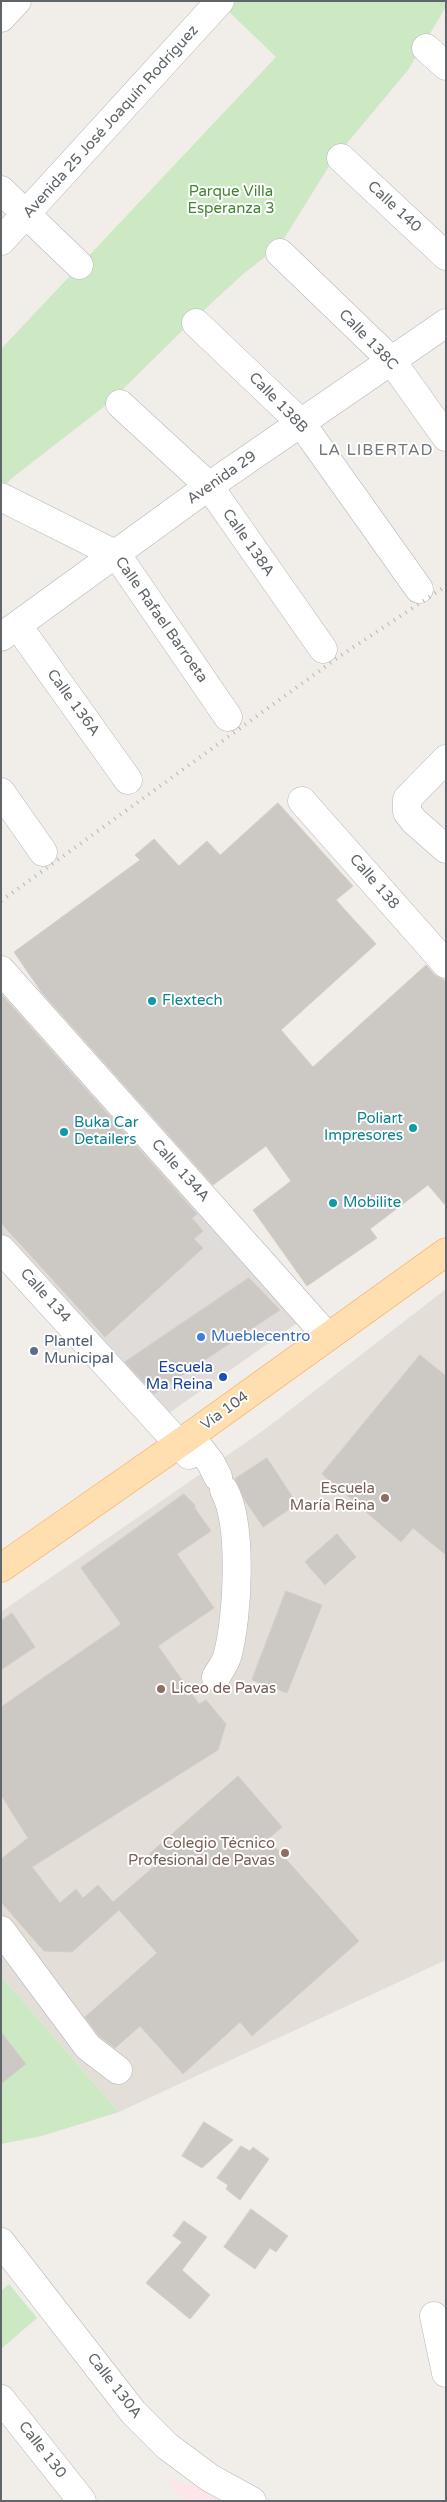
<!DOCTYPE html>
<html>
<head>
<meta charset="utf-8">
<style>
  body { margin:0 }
  #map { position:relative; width:447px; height:2502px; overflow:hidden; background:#f1ede8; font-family:"Varela Round",sans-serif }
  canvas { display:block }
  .frame { position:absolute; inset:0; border:2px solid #5f6568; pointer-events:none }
</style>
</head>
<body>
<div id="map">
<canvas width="447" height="2502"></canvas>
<div class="frame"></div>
</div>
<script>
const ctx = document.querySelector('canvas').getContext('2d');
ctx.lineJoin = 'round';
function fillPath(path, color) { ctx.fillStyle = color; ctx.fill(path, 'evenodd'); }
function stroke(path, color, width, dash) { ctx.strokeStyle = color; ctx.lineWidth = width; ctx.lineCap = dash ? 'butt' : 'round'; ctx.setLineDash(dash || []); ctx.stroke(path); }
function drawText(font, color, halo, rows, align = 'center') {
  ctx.font = font + ' "Varela Round",sans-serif'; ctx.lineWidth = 4; ctx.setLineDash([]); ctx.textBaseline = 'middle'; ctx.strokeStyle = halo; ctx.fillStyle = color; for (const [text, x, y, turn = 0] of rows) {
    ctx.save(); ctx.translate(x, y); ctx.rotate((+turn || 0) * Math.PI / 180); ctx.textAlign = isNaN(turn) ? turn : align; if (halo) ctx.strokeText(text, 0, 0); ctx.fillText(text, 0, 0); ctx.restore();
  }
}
const industrial = new Path2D(`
  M 1,961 L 300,1321 L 162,1418 L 1,1237 Z`);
const education = new Path2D(`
  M 446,1289 L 446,1960 L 119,2112 L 1,1976 L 1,1612 L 264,1430 Z`);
const medical = new Path2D(`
  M 165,2477 L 242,2501 L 185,2501 Z`);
const green = new Path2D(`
  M 229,1 L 446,1 L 446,7 L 408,70 L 333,160 L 280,245 L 242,275 L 189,324 L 110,402 L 12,478 L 1,490 L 1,349 L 276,57 L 224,7 Z
  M 1,1976 L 119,2112 L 42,2136 L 1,2144 L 1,2084 L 26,2064 L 1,2032 Z
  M 9,2284 L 37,2318 L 1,2349 L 1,2291 Z`);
const building = new Path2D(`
  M 278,803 L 353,886 L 336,900 L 376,944 L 281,1030 L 313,1067 L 426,965 L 435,975 L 446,981 L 446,1206 L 428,1185 L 370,1229 L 377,1238 L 307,1286 L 253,1210 L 291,1181 L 266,1146 L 213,1185 L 42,993 L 14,952 L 140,860 L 135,855 L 154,839 L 179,866 L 207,841 L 220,855 Z
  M 1,994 L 197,1214 L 192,1218 L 203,1231 L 194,1239 L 203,1248 L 105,1337 L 1,1223 Z
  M 249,1278 L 280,1310 L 154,1394 L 125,1362 Z
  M 420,1355 L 446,1376 L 446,1555 L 413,1528 L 401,1542 L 322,1474 Z
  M 267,1458 L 297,1504 L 263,1527 L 244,1499 L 235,1479 Z
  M 184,1494 L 196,1506 L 194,1507 L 211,1531 L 177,1554 L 214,1608 L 158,1646 L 199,1704 L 206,1700 L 226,1724 L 218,1750 L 32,1867 L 60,1903 L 76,1889 L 83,1898 L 98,1885 L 113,1902 L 157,1864 L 149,1854 L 238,1776 L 282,1827 L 268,1839 L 359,1941 L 252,2036 L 240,2022 L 183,2074 L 140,2026 L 115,2048 L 99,2036 L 85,2017 L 157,1953 L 119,1910 L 72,1952 L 44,1951 L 1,1902 L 1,1859 L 28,1838 L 1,1795 L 1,1707 L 121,1624 L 81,1568 Z
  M 337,1534 L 356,1557 L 325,1585 L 305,1562 Z
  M 286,1591 L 322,1605 L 287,1693 L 252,1680 Z
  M 12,1613 L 35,1647 L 1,1670 L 1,1621 Z
  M 1,2032 L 26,2064 L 1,2084 Z
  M 204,2122 L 233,2140 L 202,2168 L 182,2156 Z
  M 241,2146 L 250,2151 L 253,2147 L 269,2159 L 240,2200 L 226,2189 L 228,2185 L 217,2178 Z
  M 251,2209 L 288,2236 L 276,2252 L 270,2248 L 255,2269 L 224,2247 Z
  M 184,2221 L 207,2237 L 182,2270 L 210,2295 L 190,2319 L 146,2283 L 182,2242 L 173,2236 Z`);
const minor = new Path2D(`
  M 1,18 L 17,1
  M 426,48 L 446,66
  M 341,158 L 446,256
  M 1,190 L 79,265
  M 1,241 L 220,1
  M 280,253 L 391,360 L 446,437
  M 196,323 L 301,423 L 419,589
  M 120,404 L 209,486 L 323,649
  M 1,497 L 117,555 L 228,717
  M 18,626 L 128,780
  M 1,637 L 209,486 L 446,323
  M 446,759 L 407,799 L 407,812 L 414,821 L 446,849
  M 1,792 L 43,852
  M 302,801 L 446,964
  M 1,970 L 319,1327
  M 1,1249 L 189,1455
  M 190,1436 L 211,1463 L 218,1477
  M 216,1677 C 219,1671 225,1664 227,1657 C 238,1619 243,1524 224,1490
  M 1,1930 L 88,2047 L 118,2070
  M 1,2242 L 133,2412 L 167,2446 L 210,2478 L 252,2501
  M 434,2316 L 446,2373
  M 1,2399 L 82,2501`);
const major = new Path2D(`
  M 1,1568 L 190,1436 L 446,1252`);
const rail = new Path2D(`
  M 1,901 L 340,656 L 446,586`);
const markers = [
  [152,1001,5,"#0f9aa8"],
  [413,1128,5,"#0f9aa8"],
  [64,1132,5,"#0f9aa8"],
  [333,1203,5,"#0f9aa8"],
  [201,1337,5,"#3f7fe0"],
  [34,1351,5,"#5c6f8a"],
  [223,1377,5,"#1a4fb4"],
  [385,1498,5,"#8d6e63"],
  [161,1689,5,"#8d6e63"],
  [285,1853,5,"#8d6e63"]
];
const streetNames = [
  ["Avenida 25 José Joaquín Rodríguez",111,122,-48],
  ["Calle 140",394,207,43],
  ["Calle 138C",368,340,46],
  ["Calle 138B",278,403,46],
  ["Avenida 29",222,478,-35],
  ["Calle 138A",248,543,55],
  ["Calle Rafael Barroeta",161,620,55],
  ["Calle 136A",73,703,54],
  ["Calle 138",374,882,49],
  ["Calle 134A",180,1171,48],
  ["Calle 134",45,1296,48],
  ["Vía 104",225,1411,-36],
  ["Calle 130A",114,2386,52],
  ["Calle 130",42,2450,52]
];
const parkNames = [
  ["Parque Villa",231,192],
  ["Esperanza 3",231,209]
];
const cultureNames = [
  ["Flextech",162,1001],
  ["Poliart",403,1119,"right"],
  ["Impresores",403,1136,"right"],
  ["Buka Car",74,1123],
  ["Detailers",74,1140],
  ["Mobilite",343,1203]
];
const shopNames = [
  ["Mueblecentro",211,1337]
];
const serviceNames = [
  ["Plantel",44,1342],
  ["Municipal",44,1359]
];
const transitNames = [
  ["Escuela",213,1368],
  ["Ma Reina",213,1385]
];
const educationNames = [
  ["Escuela",375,1489],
  ["María Reina",375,1506],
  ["Liceo de Pavas",171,1689,"left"],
  ["Colegio Técnico",275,1844],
  ["Profesional de Pavas",275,1861]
];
const neighbourhoodNames = [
  ["LA LIBERTAD",376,451]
];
fillPath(industrial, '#e0dcda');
fillPath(education, '#e4ded8');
fillPath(medical, '#fde5e9');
fillPath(green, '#cde9c4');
fillPath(building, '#ccc8c4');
stroke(building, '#d7cdc5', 1);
stroke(minor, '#b3b7ba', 29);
stroke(major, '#f8a65a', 29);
stroke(minor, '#fff', 28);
stroke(major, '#ffdfaf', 28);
stroke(rail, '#b4b5b6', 4, [1, 6]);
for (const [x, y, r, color] of markers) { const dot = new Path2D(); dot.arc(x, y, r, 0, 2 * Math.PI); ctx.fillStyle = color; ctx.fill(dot); stroke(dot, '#fff', 2); }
drawText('15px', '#5f6568', '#fff', streetNames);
drawText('15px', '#428431', '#fff', parkNames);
drawText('15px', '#0d838f', '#fff', cultureNames, 'left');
drawText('15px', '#366cbe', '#fff', shopNames, 'left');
drawText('15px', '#4e5e75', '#fff', serviceNames, 'left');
drawText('15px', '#164399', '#fff', transitNames, 'right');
drawText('15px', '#785e54', '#fff', educationNames, 'right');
ctx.letterSpacing = '1px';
drawText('16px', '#70777a', '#fff', neighbourhoodNames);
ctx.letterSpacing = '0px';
</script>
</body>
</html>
